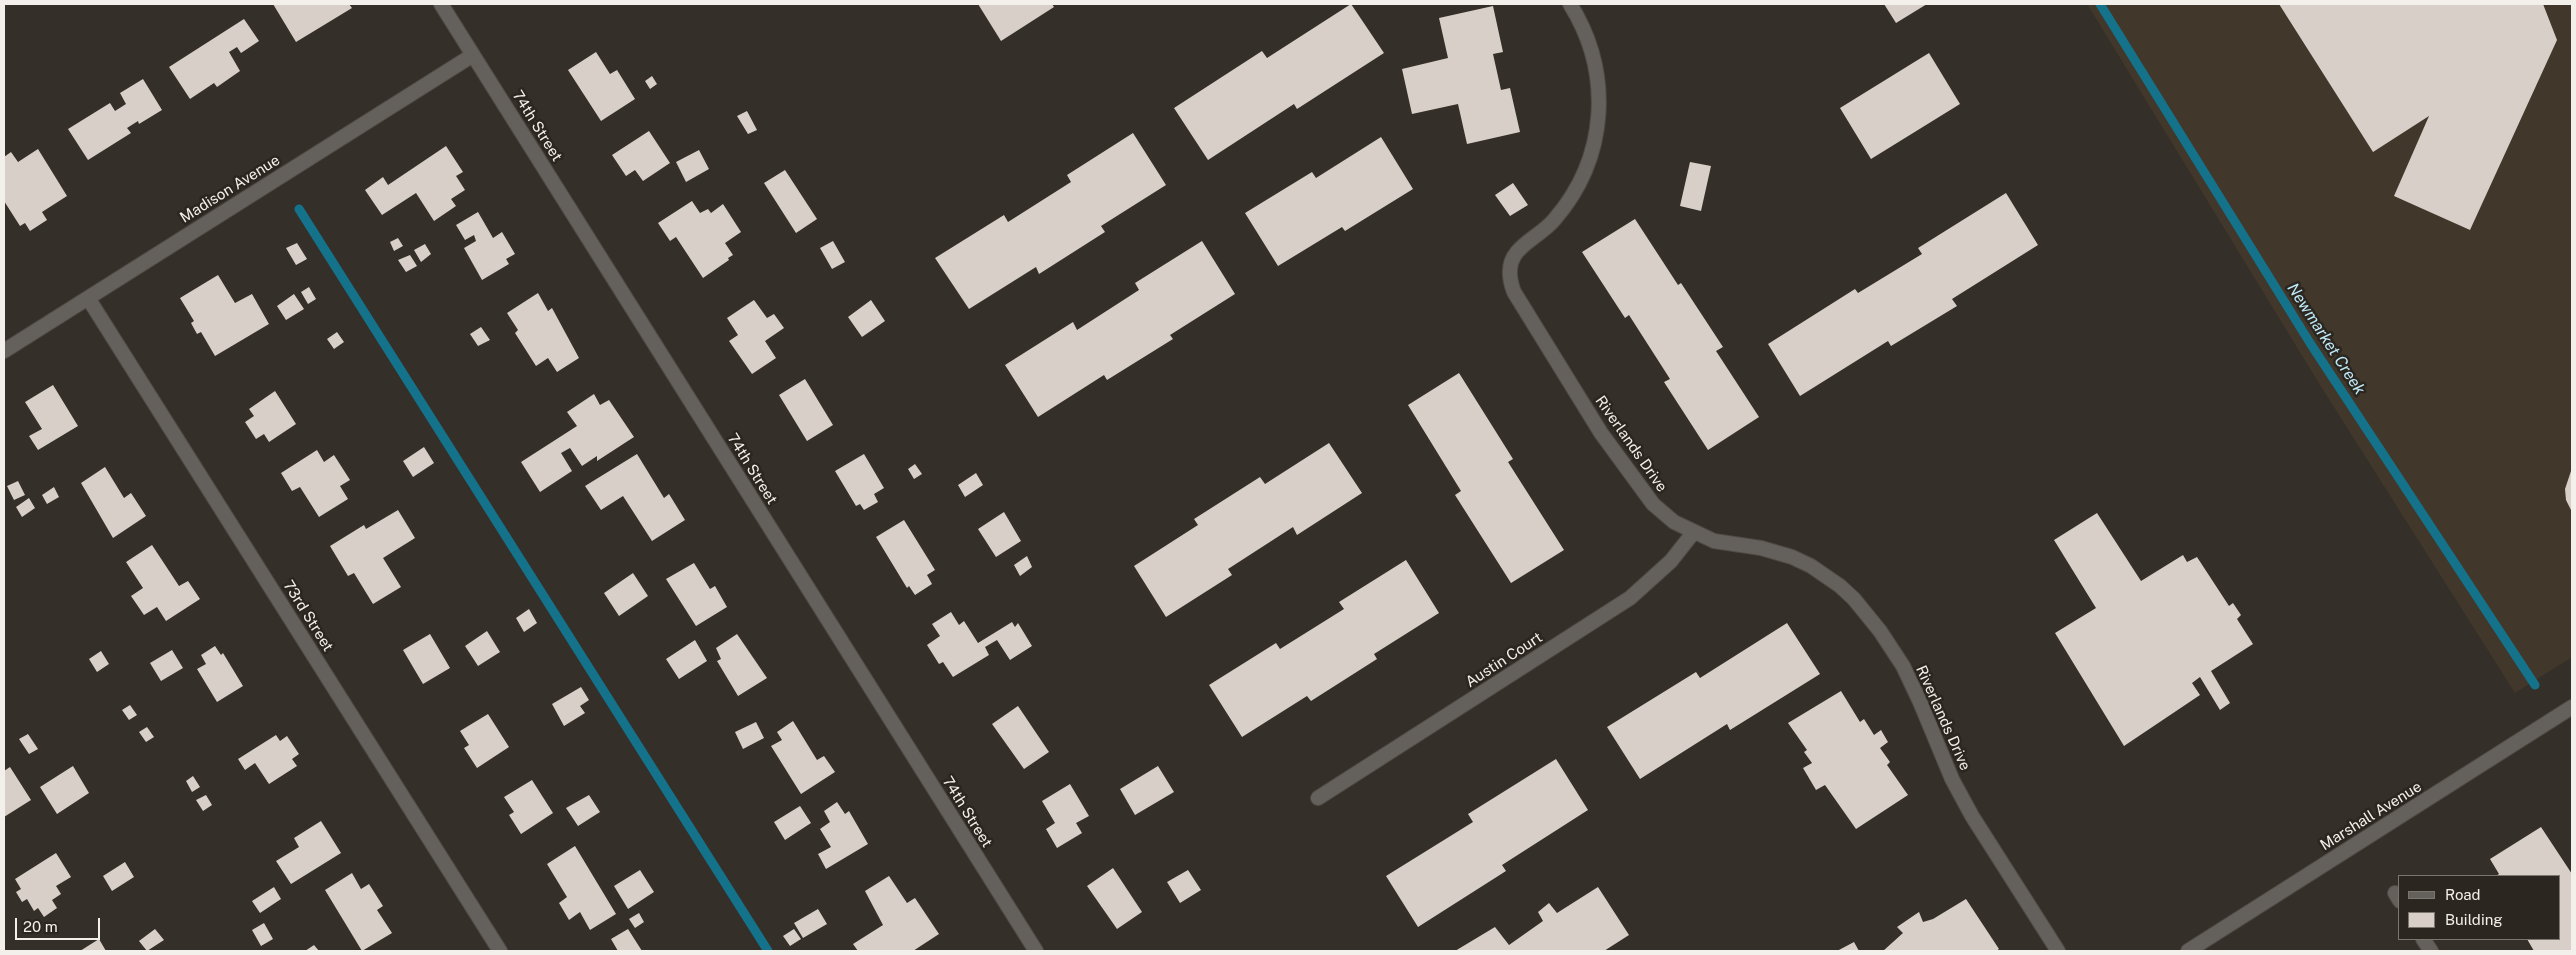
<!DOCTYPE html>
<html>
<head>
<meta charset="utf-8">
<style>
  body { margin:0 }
  #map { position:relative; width:2576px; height:955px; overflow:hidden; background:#352f29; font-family:"Public Sans",sans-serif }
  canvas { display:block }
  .frame { position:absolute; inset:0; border:5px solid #f3efea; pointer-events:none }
  .legend { position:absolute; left:2398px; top:875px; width:162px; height:65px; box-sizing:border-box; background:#2b261f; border:1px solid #7b7670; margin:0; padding:6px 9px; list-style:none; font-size:15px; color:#f3efea }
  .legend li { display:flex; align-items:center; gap:10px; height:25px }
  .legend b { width:25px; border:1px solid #7b7670 }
  .scale { position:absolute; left:15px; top:918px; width:85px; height:22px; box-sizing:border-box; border:2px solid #f3efea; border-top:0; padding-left:6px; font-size:15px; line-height:18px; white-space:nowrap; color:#f3efea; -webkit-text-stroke:4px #2b261f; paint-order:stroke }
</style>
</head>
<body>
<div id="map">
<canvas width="2576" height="955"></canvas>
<div class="frame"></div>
<ul class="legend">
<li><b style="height:6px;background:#64615d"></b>Road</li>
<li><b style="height:14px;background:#d8d0c8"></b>Building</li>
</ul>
<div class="scale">20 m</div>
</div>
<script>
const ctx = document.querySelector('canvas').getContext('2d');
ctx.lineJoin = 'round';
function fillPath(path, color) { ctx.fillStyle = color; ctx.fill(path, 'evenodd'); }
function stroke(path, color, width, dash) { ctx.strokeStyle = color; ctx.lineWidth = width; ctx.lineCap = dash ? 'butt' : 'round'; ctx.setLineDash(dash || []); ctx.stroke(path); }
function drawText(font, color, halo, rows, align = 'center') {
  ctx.font = font + ' "Public Sans",sans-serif'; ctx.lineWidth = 5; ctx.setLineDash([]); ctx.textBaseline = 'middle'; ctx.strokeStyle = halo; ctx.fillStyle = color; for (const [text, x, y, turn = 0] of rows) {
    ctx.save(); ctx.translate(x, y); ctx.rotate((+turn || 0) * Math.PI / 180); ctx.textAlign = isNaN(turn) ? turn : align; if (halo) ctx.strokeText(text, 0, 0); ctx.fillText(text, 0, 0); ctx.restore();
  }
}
const built = new Path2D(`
  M 2087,4 L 2572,4 L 2572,657 L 2515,693 L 2320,385 Z`);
const stream = new Path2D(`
  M 2100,4 L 2310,343 L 2535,685
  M 299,209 L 768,951`);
const building = new Path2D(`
  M 273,4 L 349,4 L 352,8 L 296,42 Z
  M 978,4 L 1052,4 L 1054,7 L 1001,41 Z
  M 1351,4 L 1384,53 L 1297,109 L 1294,104 L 1208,160 L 1174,108 L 1262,51 L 1267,58 Z
  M 1884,4 L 1927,4 L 1896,23 Z
  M 2279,4 L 2543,4 L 2557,40 L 2470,230 L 2394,196 L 2429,116 L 2373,152 Z
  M 1493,6 L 1503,52 L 1493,54 L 1501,90 L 1510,88 L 1520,132 L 1467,144 L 1458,104 L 1412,114 L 1402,69 L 1448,58 L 1439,18 Z
  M 244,19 L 259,41 L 241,53 L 237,47 L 229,52 L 240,71 L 217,87 L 214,83 L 190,99 L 169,67 Z
  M 596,52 L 610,74 L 617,70 L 635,99 L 601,121 L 568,70 Z
  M 1929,53 L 1960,104 L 1871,159 L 1840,108 Z
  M 652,76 L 657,84 L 650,89 L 645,81 Z
  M 143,79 L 162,110 L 139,124 L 138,121 L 127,128 L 131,133 L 88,160 L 68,129 L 110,103 L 115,111 L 126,104 L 120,93 Z
  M 747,111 L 757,130 L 748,134 L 737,116 Z
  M 649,131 L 670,163 L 643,181 L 635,170 L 626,176 L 612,155 Z
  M 1133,133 L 1166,185 L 1101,226 L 1105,232 L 1039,274 L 1036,267 L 969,309 L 935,258 L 1004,215 L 1008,222 L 1071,182 L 1067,175 Z
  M 1381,137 L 1413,189 L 1345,231 L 1342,227 L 1278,266 L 1245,213 L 1312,172 L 1316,178 Z
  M 446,146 L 463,172 L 456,176 L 465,190 L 451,199 L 456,206 L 434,221 L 416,193 L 382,215 L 365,190 L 383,177 L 388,185 Z
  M 38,149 L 67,196 L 42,212 L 47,220 L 30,231 L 25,223 L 20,226 L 4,201 L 4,157 L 11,152 L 18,162 Z
  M 699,150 L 709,169 L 686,182 L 676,162 Z
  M 1690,162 L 1711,166 L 1701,211 L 1680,206 Z
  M 785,170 L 817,219 L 796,233 L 764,183 Z
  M 1513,183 L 1528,205 L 1510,216 L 1495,195 Z
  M 2006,193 L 2038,245 L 1952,299 L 1957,306 L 1891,346 L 1888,341 L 1800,396 L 1768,344 L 1855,289 L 1858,293 L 1922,254 L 1918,248 Z
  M 692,201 L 700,213 L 708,209 L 711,213 L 723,204 L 741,232 L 725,243 L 733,255 L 728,258 L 729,260 L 703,278 L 676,237 L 670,241 L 658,223 Z
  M 478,212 L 493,238 L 502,232 L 515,254 L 506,259 L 509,264 L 482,280 L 464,248 L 476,241 L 474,235 L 465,240 L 456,225 Z
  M 1635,219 L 1678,285 L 1681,283 L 1723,347 L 1716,351 L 1759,417 L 1708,450 L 1664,382 L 1670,379 L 1629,315 L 1625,318 L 1582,252 Z
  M 398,238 L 403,246 L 394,251 L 390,242 Z
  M 833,241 L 845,262 L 832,269 L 820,248 Z
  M 1202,241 L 1235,294 L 1170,335 L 1173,339 L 1107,380 L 1104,375 L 1038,417 L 1005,365 L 1073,322 L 1077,330 L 1139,290 L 1135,283 Z
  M 297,243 L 307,259 L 296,265 L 286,248 Z
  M 425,244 L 431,254 L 421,262 L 414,250 Z
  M 410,255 L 417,266 L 406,272 L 398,260 Z
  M 218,275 L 235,303 L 252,294 L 269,324 L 215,356 L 201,332 L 197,334 L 191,323 L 194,321 L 180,298 Z
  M 309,287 L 316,299 L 308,304 L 301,292 Z
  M 538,293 L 548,311 L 552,308 L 579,358 L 557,372 L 548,358 L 536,366 L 515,333 L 518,330 L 507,313 Z
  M 294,294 L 304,309 L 286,320 L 277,306 Z
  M 754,300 L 767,318 L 774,314 L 784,328 L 765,341 L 776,358 L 752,374 L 729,341 L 738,335 L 727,318 Z
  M 871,300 L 885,321 L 862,337 L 848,317 Z
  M 481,327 L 490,340 L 478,346 L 470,334 Z
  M 337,332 L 344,342 L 334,349 L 327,339 Z
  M 1459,373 L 1513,459 L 1508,462 L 1564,550 L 1511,583 L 1455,495 L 1461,491 L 1408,405 Z
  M 805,379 L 833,425 L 807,441 L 779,395 Z
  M 53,385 L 78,426 L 38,450 L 29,436 L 42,429 L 25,402 Z
  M 275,391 L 296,424 L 269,442 L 264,434 L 256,439 L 245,422 L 254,416 L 249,409 Z
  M 594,394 L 600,405 L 609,400 L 634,437 L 597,461 L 597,456 L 582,466 L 570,448 L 561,453 L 572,471 L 540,492 L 521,462 L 577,426 L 567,412 Z
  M 1329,443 L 1362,493 L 1297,535 L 1293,527 L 1228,569 L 1232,575 L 1166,617 L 1134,566 L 1198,525 L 1194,519 L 1260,477 L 1265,484 Z
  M 424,447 L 434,463 L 413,477 L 403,461 Z
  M 317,450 L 324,462 L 334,455 L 350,480 L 340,486 L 348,499 L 319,517 L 300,487 L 292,491 L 281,473 Z
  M 637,454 L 664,498 L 669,494 L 685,520 L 652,541 L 623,496 L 601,510 L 585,486 Z
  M 864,454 L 884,488 L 874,494 L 878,502 L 864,510 L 860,504 L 856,506 L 835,471 Z
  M 915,464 L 922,474 L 914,479 L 908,469 Z
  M 105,467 L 124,498 L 131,493 L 146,516 L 113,538 L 81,483 Z
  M 2572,468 L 2572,512 L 2566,500 L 2565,489 Z
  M 976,473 L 983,485 L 965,497 L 958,485 Z
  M 18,481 L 25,495 L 14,500 L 7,486 Z
  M 54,487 L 59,497 L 47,504 L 42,495 Z
  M 29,498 L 35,508 L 22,517 L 16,507 Z
  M 398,510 L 415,538 L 383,558 L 401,587 L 373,604 L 354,573 L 348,576 L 330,546 L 364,525 L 366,529 Z
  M 1004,512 L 1021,541 L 996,557 L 978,529 Z
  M 2097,513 L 2141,581 L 2183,555 L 2187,562 L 2197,557 L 2229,606 L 2233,603 L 2241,615 L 2237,619 L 2253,644 L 2211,671 L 2230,703 L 2220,710 L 2200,677 L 2192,683 L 2200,695 L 2124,746 L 2055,633 L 2096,608 L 2054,540 Z
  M 904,520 L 935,570 L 927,575 L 932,584 L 915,595 L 909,586 L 907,588 L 876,537 Z
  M 152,545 L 179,586 L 188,581 L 200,599 L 166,621 L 157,607 L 144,615 L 131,596 L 143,588 L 126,562 Z
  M 1027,556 L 1032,567 L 1020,576 L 1014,565 Z
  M 1406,560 L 1439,613 L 1374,654 L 1377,659 L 1311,701 L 1307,696 L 1242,737 L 1209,685 L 1276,643 L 1280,649 L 1344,609 L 1339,602 Z
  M 694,563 L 710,589 L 715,586 L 727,607 L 696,626 L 666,579 Z
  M 633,573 L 648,596 L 619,616 L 604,593 Z
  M 529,609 L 537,623 L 524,632 L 516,618 Z
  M 951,612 L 959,625 L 964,621 L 978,643 L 1012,622 L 1015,627 L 1018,623 L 1032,646 L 1010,660 L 997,640 L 985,647 L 989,655 L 953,677 L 943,662 L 939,664 L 927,645 L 940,636 L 932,624 Z
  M 1787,623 L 1820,674 L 1730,730 L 1727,724 L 1640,779 L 1607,727 L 1696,672 L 1700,678 Z
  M 487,631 L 500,652 L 478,666 L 465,646 Z
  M 430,634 L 450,668 L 423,684 L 403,650 Z
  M 737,634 L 767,678 L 738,696 L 717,661 L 721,659 L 716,648 Z
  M 695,640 L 707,661 L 679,679 L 666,659 Z
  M 215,646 L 221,655 L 223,653 L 243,686 L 217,702 L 197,669 L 206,664 L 201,655 Z
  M 172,650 L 183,668 L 161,681 L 150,663 Z
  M 101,651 L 109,664 L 97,672 L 89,659 Z
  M 581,687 L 589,700 L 580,706 L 585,713 L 564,726 L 552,704 Z
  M 1841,691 L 1860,722 L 1864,719 L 1874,735 L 1881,730 L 1888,742 L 1880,748 L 1890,762 L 1887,765 L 1908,795 L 1856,829 L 1825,785 L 1816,790 L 1803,768 L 1812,763 L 1804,752 L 1807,750 L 1788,723 Z
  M 130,705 L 137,715 L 129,720 L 122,710 Z
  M 1018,706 L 1049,752 L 1024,769 L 992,724 Z
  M 488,714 L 509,747 L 477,768 L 464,748 L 469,745 L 460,731 Z
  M 793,721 L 817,760 L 824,756 L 835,772 L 801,794 L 771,746 L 782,740 L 777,732 Z
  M 756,722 L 764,738 L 743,749 L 735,732 Z
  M 147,727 L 154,737 L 146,742 L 139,732 Z
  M 28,734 L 38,749 L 29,754 L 19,739 Z
  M 276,735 L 280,741 L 287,736 L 299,754 L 292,759 L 297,766 L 269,784 L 255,763 L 245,770 L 238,759 Z
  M 1556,759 L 1588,810 L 1502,865 L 1506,871 L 1418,927 L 1386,876 L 1473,822 L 1468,814 Z
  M 73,766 L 89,793 L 57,814 L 40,787 Z
  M 1158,766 L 1174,792 L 1135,815 L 1120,789 Z
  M 10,767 L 31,800 L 4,817 L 4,771 Z
  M 193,776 L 200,787 L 192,792 L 186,781 Z
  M 532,780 L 553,813 L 521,834 L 509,815 L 514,812 L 504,797 Z
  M 1070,784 L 1089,816 L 1076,823 L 1082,833 L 1057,848 L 1046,829 L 1055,823 L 1042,801 Z
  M 206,795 L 212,805 L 203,811 L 196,800 Z
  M 589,795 L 600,812 L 578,826 L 566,808 Z
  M 837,802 L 845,814 L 849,811 L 868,844 L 826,869 L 818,854 L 831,847 L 820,829 L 830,822 L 824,811 Z
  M 800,806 L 811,823 L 785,840 L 774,822 Z
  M 321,821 L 341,853 L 291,884 L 276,861 L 299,847 L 294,838 Z
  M 2541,827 L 2572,874 L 2572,951 L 2534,951 L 2527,939 L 2560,939 L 2560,876 L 2496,876 L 2499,874 L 2490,859 Z
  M 575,846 L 616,914 L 590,930 L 580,912 L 569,920 L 559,903 L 567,897 L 547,864 Z
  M 56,853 L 71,877 L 56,886 L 61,894 L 52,900 L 57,908 L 44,917 L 38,908 L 34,911 L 27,899 L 22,902 L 16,892 L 21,889 L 15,879 Z
  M 125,862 L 134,877 L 112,891 L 103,876 Z
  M 1113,868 L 1142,912 L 1117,929 L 1087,886 Z
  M 640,870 L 654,892 L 628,909 L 614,886 Z
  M 1188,870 L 1201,890 L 1180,903 L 1167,882 Z
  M 352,873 L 361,889 L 369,884 L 383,906 L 377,910 L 392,933 L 362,951 L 325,890 Z
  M 889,876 L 907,903 L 915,898 L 939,934 L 913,951 L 858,951 L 853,944 L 883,925 L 865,891 Z
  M 274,887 L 281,899 L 260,913 L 252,901 Z
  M 1598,887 L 1629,935 L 1604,951 L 1455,951 L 1495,927 L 1509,945 L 1543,921 L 1538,912 L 1549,903 L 1557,913 Z
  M 1966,899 L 1999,949 L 1996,951 L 1883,951 L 1903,933 L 1897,927 L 1919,912 L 1923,922 L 1933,919 Z
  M 818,909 L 827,924 L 803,938 L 794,923 Z
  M 639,913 L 644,922 L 635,928 L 629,919 Z
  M 264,923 L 273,939 L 261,946 L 252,930 Z
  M 155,929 L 164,940 L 147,951 L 139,941 Z
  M 628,929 L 642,951 L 618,951 L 611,939 Z
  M 794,929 L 801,939 L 790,946 L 783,936 Z
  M 99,939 L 106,951 L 80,951 Z
  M 1854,942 L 1859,951 L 1837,951 Z
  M 314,945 L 319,951 L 305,951 Z`);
const minor = new Path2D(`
  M 441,4 L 1036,951
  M 1570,4 C 1613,73 1608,158 1554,220 C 1544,232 1527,240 1517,252 C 1507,264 1509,279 1514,292 L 1601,433 L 1653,504 L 1674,522 L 1714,541 L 1761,548 L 1792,557 L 1811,566 L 1840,586 L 1854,599 L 1880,631 L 1903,666 L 1920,702 L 1952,779 L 1972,816 L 2058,951
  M 88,298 L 500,951
  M 4,351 L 473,55
  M 1318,798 L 1630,598 L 1671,561 L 1693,533
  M 2395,893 L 2400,901
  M 2423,939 L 2431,951`);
const tertiary = new Path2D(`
  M 2188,951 L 2572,707`);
const streetNames = [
  ["74th Street",537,126,58],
  ["Madison Avenue",230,189,-32],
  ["Riverlands Drive",1631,444,55],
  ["74th Street",752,469,58],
  ["73rd Street",308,616,58],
  ["Austin Court",1504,660,-33],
  ["Riverlands Drive",1943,718,66],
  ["74th Street",967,812,58],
  ["Marshall Avenue",2371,816,-32]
];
const waterNames = [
  ["Newmarket Creek",2326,339,57]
];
fillPath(built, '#41382b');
stroke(stream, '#14738b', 9);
fillPath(building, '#d8d0c8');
stroke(minor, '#504a44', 16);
stroke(tertiary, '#504a44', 16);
stroke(minor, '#64615d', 14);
stroke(tertiary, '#64615d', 14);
drawText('15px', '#f3efea', '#2b261f', streetNames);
drawText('italic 16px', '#bfe9f8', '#2b261f', waterNames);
</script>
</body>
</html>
